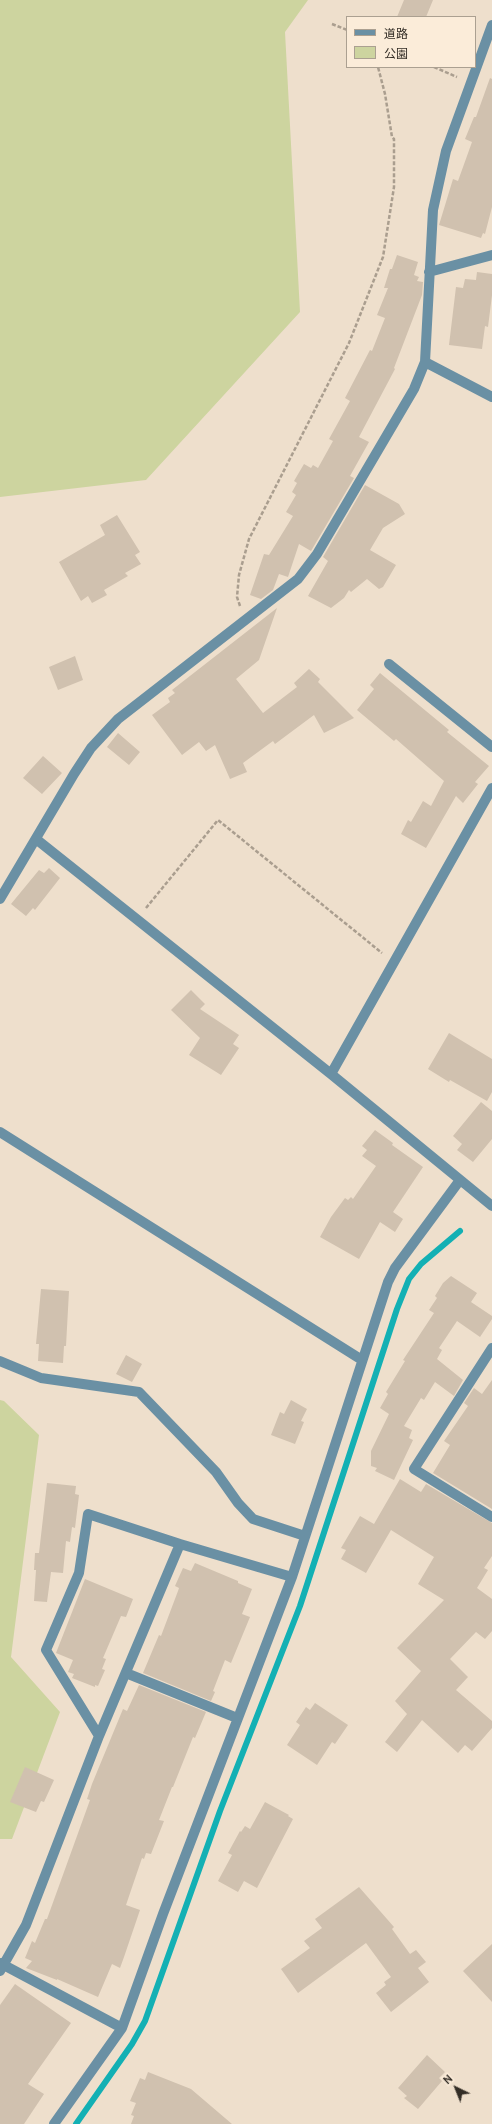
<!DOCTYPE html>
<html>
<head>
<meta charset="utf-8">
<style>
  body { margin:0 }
  #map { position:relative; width:492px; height:2124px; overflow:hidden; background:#eedfcc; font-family:Cabin,"Noto Sans JP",sans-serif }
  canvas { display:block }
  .legend { position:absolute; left:346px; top:16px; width:130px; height:52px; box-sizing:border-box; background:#fbecd9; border:1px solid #aba091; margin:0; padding:5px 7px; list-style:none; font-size:12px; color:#332d26 }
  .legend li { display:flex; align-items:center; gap:8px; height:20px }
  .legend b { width:20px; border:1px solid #aba091 }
  .north { position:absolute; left:436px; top:2068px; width:40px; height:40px; -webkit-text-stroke:3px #fbecd9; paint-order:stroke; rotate:317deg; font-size:11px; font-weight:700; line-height:16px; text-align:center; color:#332d26 }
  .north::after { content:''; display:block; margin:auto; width:14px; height:18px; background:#332d26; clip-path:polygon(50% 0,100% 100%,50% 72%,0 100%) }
</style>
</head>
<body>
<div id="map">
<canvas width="492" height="2124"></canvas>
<ul class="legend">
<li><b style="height:5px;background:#6a90a4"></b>道路</li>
<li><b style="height:11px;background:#cdd49f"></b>公園</li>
</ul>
<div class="north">N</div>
</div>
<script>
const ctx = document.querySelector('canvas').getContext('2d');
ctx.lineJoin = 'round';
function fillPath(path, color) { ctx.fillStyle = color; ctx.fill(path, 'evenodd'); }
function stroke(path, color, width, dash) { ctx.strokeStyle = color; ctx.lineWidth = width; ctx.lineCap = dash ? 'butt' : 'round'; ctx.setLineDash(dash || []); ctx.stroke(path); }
const green = new Path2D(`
  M 0,0 L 308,0 L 285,32 L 300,312 L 146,480 L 0,497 Z
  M 0,1400 L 4,1401 L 39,1435 L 11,1657 L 60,1712 L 12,1839 L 0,1839 Z`);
const stream = new Path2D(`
  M 76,2124 L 132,2044 L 145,2021 L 220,1811 L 300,1606 L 397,1309 L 409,1279 L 421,1264 L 460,1231`);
const building = new Path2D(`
  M 404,0 L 433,0 L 426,17 L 397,17 Z
  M 490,78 L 492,79 L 492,207 L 485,234 L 483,233 L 481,238 L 439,225 L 453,179 L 458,181 L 472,142 L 465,139 L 474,117 L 476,117 Z
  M 397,255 L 418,262 L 414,275 L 419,277 L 417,281 L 423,282 L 422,295 L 394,368 L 395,369 L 359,437 L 369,442 L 350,476 L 354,478 L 311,551 L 299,544 L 288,577 L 279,574 L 273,590 L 261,599 L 250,595 L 264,554 L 269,555 L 293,516 L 286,512 L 296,495 L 292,492 L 297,483 L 294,481 L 304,464 L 311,468 L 313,465 L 318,468 L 333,441 L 329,439 L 350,401 L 345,398 L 370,350 L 372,351 L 385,318 L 377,315 L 388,288 L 384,288 L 390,269 L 392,269 Z
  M 477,272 L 492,274 L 492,295 L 488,327 L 485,326 L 482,349 L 449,345 L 456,287 L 463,288 L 465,279 L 476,280 Z
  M 365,485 L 399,504 L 405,514 L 383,528 L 370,550 L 396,565 L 383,587 L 379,589 L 367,579 L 351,592 L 349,590 L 344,598 L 331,608 L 308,596 L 328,561 L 323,557 Z
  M 117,515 L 140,552 L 135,555 L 141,564 L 125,573 L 128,576 L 104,590 L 107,595 L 92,603 L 88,596 L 81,601 L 59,562 L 105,535 L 100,525 Z
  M 277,608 L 259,660 L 236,679 L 263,713 L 297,687 L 294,683 L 309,669 L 320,679 L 318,682 L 354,718 L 324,733 L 314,715 L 275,744 L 273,741 L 243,763 L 247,772 L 230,779 L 215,745 L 206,751 L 199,742 L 182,755 L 152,715 L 170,702 L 168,698 L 175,693 L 172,690 Z
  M 75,656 L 83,680 L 58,690 L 49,667 Z
  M 380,673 L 449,730 L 447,732 L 489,766 L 475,782 L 478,784 L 463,803 L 456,796 L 426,848 L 401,834 L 408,820 L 411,822 L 423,801 L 431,806 L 444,781 L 396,739 L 394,741 L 357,710 L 374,689 L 370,685 Z
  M 118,733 L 140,752 L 129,765 L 107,747 Z
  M 43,756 L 62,773 L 42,794 L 23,778 Z
  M 49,868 L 60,878 L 35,910 L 33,908 L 26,916 L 11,904 L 39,870 L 44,873 Z
  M 191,990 L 205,1004 L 200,1009 L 239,1035 L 233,1044 L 239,1048 L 221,1075 L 189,1055 L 200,1038 L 171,1010 Z
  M 449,1033 L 492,1059 L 492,1092 L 487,1101 L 450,1080 L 449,1082 L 428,1069 Z
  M 481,1102 L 492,1111 L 492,1139 L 473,1162 L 457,1150 L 462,1144 L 453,1136 Z
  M 375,1130 L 393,1143 L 392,1145 L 423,1167 L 393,1212 L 403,1219 L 395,1232 L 380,1222 L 359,1259 L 320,1237 L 331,1217 L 345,1198 L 348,1200 L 351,1197 L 353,1199 L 376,1166 L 362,1156 L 367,1150 L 362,1146 Z
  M 451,1276 L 477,1293 L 471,1302 L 492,1316 L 492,1319 L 480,1337 L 457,1321 L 439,1348 L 442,1350 L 437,1359 L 463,1380 L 454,1396 L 435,1382 L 424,1400 L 421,1398 L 404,1426 L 412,1430 L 409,1438 L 413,1440 L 394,1480 L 375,1471 L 377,1468 L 371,1466 L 371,1451 L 389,1414 L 380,1408 L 388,1394 L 386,1392 L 405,1361 L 403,1360 L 434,1313 L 429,1310 L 437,1298 L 435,1296 L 443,1283 Z
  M 41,1289 L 69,1291 L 66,1346 L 64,1346 L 63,1363 L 38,1361 L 39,1344 L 36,1344 Z
  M 126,1355 L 142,1364 L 132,1382 L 116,1374 Z
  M 492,1380 L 492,1509 L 433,1473 L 450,1445 L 444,1441 L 468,1406 L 464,1403 L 474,1388 L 482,1394 Z
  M 291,1400 L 307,1409 L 301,1421 L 304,1422 L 295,1444 L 271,1435 L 280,1412 L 284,1414 Z
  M 400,1479 L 421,1492 L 426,1484 L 492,1523 L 492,1556 L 484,1568 L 488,1570 L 477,1588 L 492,1599 L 492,1631 L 485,1639 L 476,1632 L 450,1659 L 468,1677 L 456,1690 L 492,1721 L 492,1728 L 472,1751 L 465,1745 L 458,1753 L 422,1720 L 397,1752 L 385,1742 L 407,1714 L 395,1701 L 421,1671 L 397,1648 L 444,1600 L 418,1584 L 434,1557 L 391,1530 L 366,1573 L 341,1559 L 346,1550 L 341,1548 L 360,1516 L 374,1524 Z
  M 47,1483 L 76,1486 L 75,1494 L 79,1495 L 75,1528 L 72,1527 L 70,1542 L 66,1541 L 63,1573 L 51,1572 L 47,1602 L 34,1601 L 36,1570 L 34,1570 L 35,1553 L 39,1553 Z
  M 195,1563 L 238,1581 L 238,1583 L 252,1589 L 242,1614 L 250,1617 L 231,1663 L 225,1660 L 213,1691 L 215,1692 L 211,1701 L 143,1673 L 159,1635 L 161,1636 L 178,1591 L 179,1588 L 175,1586 L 183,1568 L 191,1571 Z
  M 85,1579 L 133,1599 L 126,1617 L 121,1616 L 103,1658 L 106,1659 L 102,1669 L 105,1670 L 98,1686 L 95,1685 L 95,1687 L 72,1678 L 74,1674 L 68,1672 L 73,1660 L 56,1653 Z
  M 139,1685 L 206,1712 L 195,1738 L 193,1737 L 173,1787 L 172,1787 L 159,1820 L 164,1821 L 151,1854 L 146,1853 L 144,1859 L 142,1858 L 126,1905 L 140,1910 L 124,1957 L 120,1968 L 112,1964 L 98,1997 L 57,1979 L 57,1980 L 26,1968 L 32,1961 L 25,1958 L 32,1941 L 35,1943 L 45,1919 L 47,1919 L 90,1800 L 87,1799 L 92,1784 L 123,1709 L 127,1711 Z
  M 315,1703 L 348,1725 L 335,1744 L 332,1742 L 317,1765 L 287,1745 L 300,1725 L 296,1722 L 306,1707 L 310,1710 Z
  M 25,1767 L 54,1780 L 44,1802 L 41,1801 L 36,1812 L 10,1802 Z
  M 265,1802 L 289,1815 L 288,1816 L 293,1819 L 257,1888 L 244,1881 L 238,1892 L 218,1881 L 232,1855 L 228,1853 L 240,1831 L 241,1832 L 245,1826 L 250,1829 Z
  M 359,1887 L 394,1927 L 392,1929 L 410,1954 L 416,1950 L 426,1962 L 418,1968 L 429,1982 L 391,2012 L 376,1993 L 386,1985 L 384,1982 L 391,1977 L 366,1943 L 298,1993 L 281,1969 L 310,1948 L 304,1941 L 322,1928 L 315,1919 Z
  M 492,1944 L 492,2002 L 463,1971 Z
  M 15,1984 L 71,2023 L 28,2084 L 44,2094 L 24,2124 L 0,2124 L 0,2005 Z
  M 427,2055 L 445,2072 L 439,2078 L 442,2081 L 418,2109 L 404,2098 L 407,2096 L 398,2088 Z
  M 148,2072 L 191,2089 L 232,2124 L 131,2124 L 134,2116 L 131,2115 L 136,2103 L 130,2101 L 140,2078 L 145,2080 Z`);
const path = new Path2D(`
  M 332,24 L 347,30
  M 434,67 L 457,77
  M 240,606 L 237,597 L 239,575 L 249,539 L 349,343 L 383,257 L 394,187 L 394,139 L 392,137 L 385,94 L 378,67
  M 146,908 L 218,820 L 382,953`);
const minor = new Path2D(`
  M 429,272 L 492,255
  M 425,362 L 492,397
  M 389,664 L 492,747
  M 36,839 L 331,1074 L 492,1206
  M 0,899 L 74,774 L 91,748 L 118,719 L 298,579 L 317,554 L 414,389 L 425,362 L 433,210 L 446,151 L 492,25
  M 331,1074 L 492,788
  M 0,1132 L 362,1360
  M 492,1348 L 414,1469 L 492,1517
  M 0,1361 L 41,1378 L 139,1392 L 216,1472 L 238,1503 L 253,1519 L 305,1536
  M 126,1673 L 237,1718
  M 99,1736 L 46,1650 L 79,1573 L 88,1514 L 180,1544
  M 0,1963 L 122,2028
  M 0,1971 L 26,1925 L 99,1736 L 180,1544 L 292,1577
  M 54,2124 L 122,2028 L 163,1914 L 292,1577 L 388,1282 L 395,1268 L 460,1180`);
fillPath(green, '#cdd49f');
stroke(stream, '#13b0b4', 6);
fillPath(building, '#d0c1af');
stroke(path, '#aa9e8f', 2.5, [4, 2]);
stroke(minor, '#6a90a4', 10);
</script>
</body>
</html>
